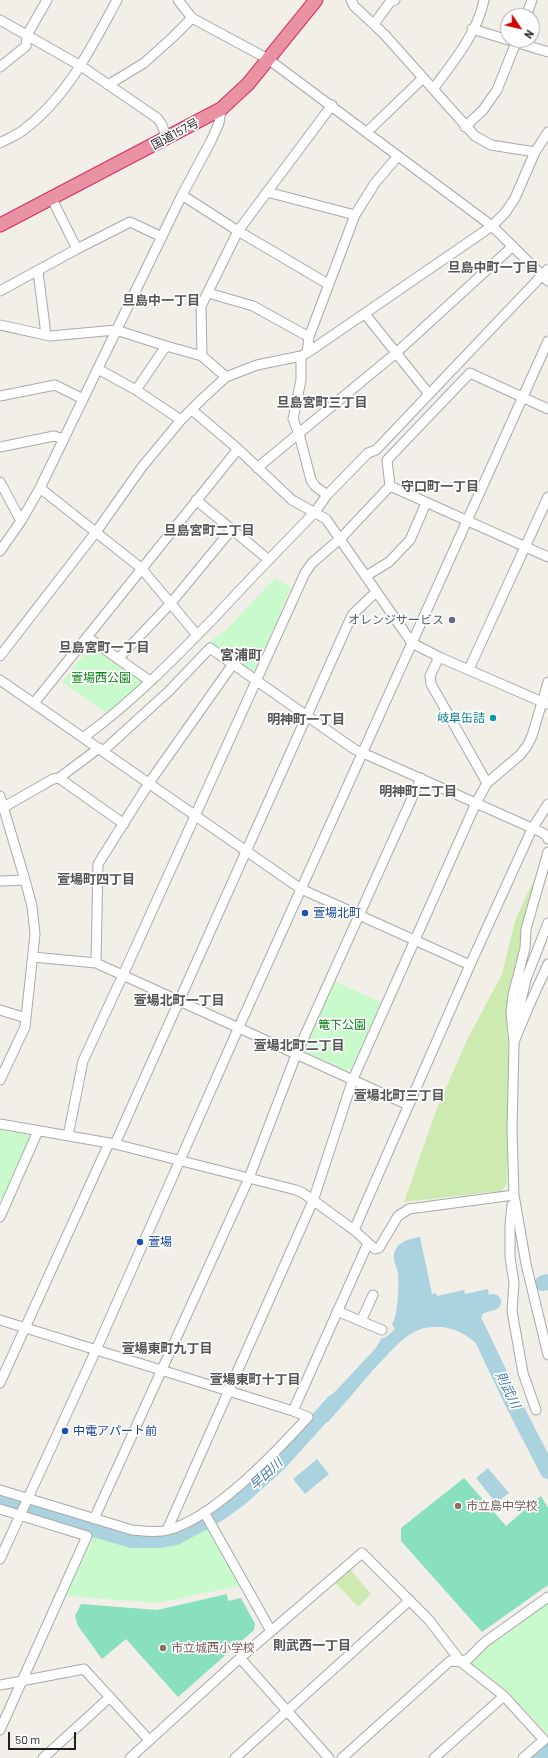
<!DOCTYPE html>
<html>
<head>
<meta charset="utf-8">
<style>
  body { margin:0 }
  #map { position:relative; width:548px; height:1758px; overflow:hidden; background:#f2efe9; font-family:Barlow,sans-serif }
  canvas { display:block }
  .north { position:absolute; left:500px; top:8px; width:40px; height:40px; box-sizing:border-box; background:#fff; border:1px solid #a7a7a7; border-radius:50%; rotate:125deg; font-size:11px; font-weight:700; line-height:16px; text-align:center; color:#222 }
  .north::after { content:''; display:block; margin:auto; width:14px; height:18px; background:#d40000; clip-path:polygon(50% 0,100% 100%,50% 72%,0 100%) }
  .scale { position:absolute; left:8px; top:1732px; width:68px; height:18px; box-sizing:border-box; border:2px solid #222; border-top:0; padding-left:5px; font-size:12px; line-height:14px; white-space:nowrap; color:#222; -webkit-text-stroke:3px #fff; paint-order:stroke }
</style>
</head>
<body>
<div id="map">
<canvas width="548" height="1758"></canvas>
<div class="north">N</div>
<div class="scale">50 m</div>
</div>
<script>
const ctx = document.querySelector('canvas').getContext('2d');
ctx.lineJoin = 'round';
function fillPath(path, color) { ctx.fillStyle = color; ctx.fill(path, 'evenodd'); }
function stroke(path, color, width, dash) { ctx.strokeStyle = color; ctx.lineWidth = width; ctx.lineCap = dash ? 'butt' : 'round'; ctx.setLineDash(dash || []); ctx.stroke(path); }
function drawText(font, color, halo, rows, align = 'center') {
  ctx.font = font + ' Barlow,"Noto Sans JP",sans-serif'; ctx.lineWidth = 3.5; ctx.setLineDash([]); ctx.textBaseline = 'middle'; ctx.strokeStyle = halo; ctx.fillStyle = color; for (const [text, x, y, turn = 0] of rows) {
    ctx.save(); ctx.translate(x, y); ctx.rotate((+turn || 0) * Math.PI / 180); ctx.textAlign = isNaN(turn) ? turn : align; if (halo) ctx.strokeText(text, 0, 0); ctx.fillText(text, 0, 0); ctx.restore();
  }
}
const grass = new Path2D(`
  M 538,871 L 523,930 L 521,949 L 506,1012 L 509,1060 L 507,1182 L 505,1187 L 501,1191 L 404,1202 L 436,1111 L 466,1042 L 502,974 L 515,921 Z
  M 349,1568 L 371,1594 L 358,1607 L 334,1581 Z`);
const park = new Path2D(`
  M 275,578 L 291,588 L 255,670 L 252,671 L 210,642 L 227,629 Z
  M 94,642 L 146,680 L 107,713 L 62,682 Z
  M 334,981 L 381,1002 L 351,1069 L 347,1071 L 305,1052 L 303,1049 Z
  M 0,1130 L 31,1135 L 3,1200 L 0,1199 Z
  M 209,1527 L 242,1585 L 158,1603 L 66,1596 L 94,1536 C 104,1539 115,1544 126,1546 C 155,1553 184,1542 209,1527 Z
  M 548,1602 L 548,1735 L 508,1692 L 471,1664 L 471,1660 L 487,1645 Z`);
const pitch = new Path2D(`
  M 464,1478 L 506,1526 L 541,1496 L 548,1508 L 548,1585 L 482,1632 L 401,1541 L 401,1528 Z
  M 227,1594 L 228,1601 L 241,1598 L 255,1624 L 254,1630 L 178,1697 L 126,1639 L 102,1659 L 78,1626 L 75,1616 L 81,1604 L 157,1610 Z`);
const water = new Path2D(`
  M 420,1237 L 432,1294 L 436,1293 L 437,1296 L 464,1290 L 465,1294 L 488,1289 L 490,1307 L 484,1311 L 480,1321 L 489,1342 L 480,1348 C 465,1328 434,1320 412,1333 C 396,1343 385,1358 372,1371 C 358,1388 343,1405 328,1422 L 314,1414 L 375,1349 L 382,1338 L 386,1337 L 395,1329 L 392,1325 C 398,1314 399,1287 398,1273 C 397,1268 394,1263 394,1258 C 393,1243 408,1239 420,1237 Z
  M 317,1459 L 329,1474 L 305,1494 L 293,1479 Z
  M 488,1468 L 509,1493 L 496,1503 L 476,1478 Z`);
const river = new Path2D(`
  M 543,1283 L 548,1282
  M 469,1309 L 493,1302
  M 476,1325 L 513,1403 L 548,1471
  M 0,1498 L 87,1527 L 132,1540 L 160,1540 L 176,1537 L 218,1514 L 240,1498 L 281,1461 L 334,1402
  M 538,1758 L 548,1749`);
const minor = new Path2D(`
  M 178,0 L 192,18 L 268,59 L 492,226 L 548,281
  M 351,0 L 354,6 L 384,34 L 475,136 L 491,145 L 535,152
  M 526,16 L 532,0
  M 0,20 L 81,66 L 157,118 L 161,123 L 167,138
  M 374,24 L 390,2 L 395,0
  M 472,29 L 548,52
  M 0,67 L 26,46 L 27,35 L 47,0
  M 108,85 L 144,63 L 173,37 L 192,18
  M 433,89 C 452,64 478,32 484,0
  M 465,127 L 483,110 L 497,90 L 517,40
  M 367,132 L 423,78
  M 0,143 C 7,139 15,136 22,131 C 67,98 91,48 117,0
  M 267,192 L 355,215
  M 182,195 L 238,231 L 328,284
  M 52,199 L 77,249 L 130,222 L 162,237
  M 38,271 L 46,335
  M 0,291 L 77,249
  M 208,293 L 253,306 L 309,337
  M 365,314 L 429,394
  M 0,325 L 50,336 L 116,330 L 166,346 L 202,356 L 226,377
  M 307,353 L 309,337 L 355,215 L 375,183 L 398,156
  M 202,356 L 201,306 L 238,231 L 332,105
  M 301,356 L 301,380 L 293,419 L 299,434 L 311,480 L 315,486 L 327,495
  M 98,369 L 136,390 L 181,420
  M 136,390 L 166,346
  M 0,396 L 55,385 L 83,399
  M 192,410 L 238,449 L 292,500 L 326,519 L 412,643 L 439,657 L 547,704
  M 0,447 L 54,436 L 64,439
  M 257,468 L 396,353 L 513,246
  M 0,482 L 21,521
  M 390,486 L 387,460 L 470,373 L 548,409
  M 40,488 L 141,568 L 197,635
  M 196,500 L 269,560
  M 0,551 L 21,521 L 40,488 L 182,195 L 211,141 L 219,123 L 221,109
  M 366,576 L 389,562 L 410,540 L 426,503
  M 87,637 L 150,681
  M 0,656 L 96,532 L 142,467 L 181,420 L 202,399 L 226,377 L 257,365 L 301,356 L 307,353 L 492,226 L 505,213 L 515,198 L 535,152 L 548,132
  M 439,657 L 430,676 L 431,684 L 487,783
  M 118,659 L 171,603 L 232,529
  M 469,669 L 548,497
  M 0,680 L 301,889 L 470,965
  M 34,703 L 238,449
  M 84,737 C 131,703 173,660 214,618 C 247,582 281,547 315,512 L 327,495 L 368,453 L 376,450 L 548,269
  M 99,748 L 59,778 L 124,824
  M 103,751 L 169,691 L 210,648 L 354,749 L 541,832 L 547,836 L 548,839
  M 0,796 L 25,880 L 32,906 L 35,934 L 25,1027 L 0,1080
  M 4,807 L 53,779 L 59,778
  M 548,852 L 526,929 L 525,948 L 513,995 L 511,1012 L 514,1044 L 512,1130 L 514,1195 L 526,1264 L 548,1355
  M 0,881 L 25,880
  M 33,957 L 96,963 L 408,1105
  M 96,963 L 98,864 L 149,783 L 233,664
  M 0,1010 L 26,1018
  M 513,1025 L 520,1006 L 526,979 L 548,923
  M 514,1042 L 528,1008 L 548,964
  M 0,1124 L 115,1144 L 296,1190 L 303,1193 L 354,1230 L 375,1249 L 379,1248 L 398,1216 L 409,1209 L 514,1195
  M 68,1136 L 83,1061 L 123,975 L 305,573 L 312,563 L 341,538 L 390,486 L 548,557
  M 115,1144 L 352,615 L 376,592
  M 512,1205 L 510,1225 L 510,1257 L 514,1283 L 512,1311 L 523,1373 L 536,1410
  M 0,1217 L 38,1131
  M 354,1230 L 470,965 L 532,829 L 548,804
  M 337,1311 L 382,1330
  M 0,1320 L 293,1411 L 308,1417 C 276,1452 214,1518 168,1530 C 156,1533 144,1531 132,1530 L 0,1490
  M 361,1321 L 373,1295
  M 0,1383 L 109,1143
  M 293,1411 L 368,1243
  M 0,1509 L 87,1536 L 0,1730
  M 204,1512 L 271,1631
  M 94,1519 L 249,1178 L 296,1055 L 421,778
  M 167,1530 L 313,1201 L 353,1079 L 476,803 L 487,783 L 520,755 L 527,746 L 532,736 L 548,682
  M 0,1559 L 96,1350 L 238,1029 L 548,341
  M 240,1658 L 329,1758
  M 0,1685 L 84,1669 L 149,1740
  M 43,1758 L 110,1697
  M 130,1758 L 240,1658 L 362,1553 L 429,1620 L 461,1662 L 504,1696 L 544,1740 L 523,1758
  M 235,1758 L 410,1600
  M 342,1758 L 450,1661 L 461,1662 L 468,1659 L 485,1642 L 548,1597
  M 434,1758 L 504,1696`);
const highway = new Path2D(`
  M 0,225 L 221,109 L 248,84 L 316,0`);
const markers = [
  [452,620,4,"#5c6f8a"],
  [493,718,4,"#0f9aa8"],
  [305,913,4,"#1a4fb4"],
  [140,1242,4,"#1a4fb4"],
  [65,1431,4,"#1a4fb4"],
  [458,1506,4,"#8d6e63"],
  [163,1648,4,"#8d6e63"]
];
const streetNames = [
  ["国道157号",175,134,-28]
];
const serviceNames = [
  ["オレンジサービス",444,620]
];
const parkNames = [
  ["萱場西公園",101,678],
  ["篭下公園",342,1025]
];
const cultureNames = [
  ["岐阜缶詰",485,718]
];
const transitNames = [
  ["萱場北町",313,913],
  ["萱場",148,1242],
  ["中電アパート前",73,1431]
];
const educationNames = [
  ["市立島中学校",466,1506],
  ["市立城西小学校",171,1648]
];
const neighbourhoodNames = [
  ["旦島中町一丁目",493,268],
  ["旦島中一丁目",161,301],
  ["旦島宮町三丁目",322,403],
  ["守口町一丁目",440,487],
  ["旦島宮町二丁目",209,531],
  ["旦島宮町一丁目",104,648],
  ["明神町一丁目",306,720],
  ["明神町二丁目",418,792],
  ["萱場町四丁目",96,880],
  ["萱場北町一丁目",179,1001],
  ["萱場北町二丁目",299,1046],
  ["萱場北町三丁目",399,1096],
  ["萱場東町九丁目",167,1349],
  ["萱場東町十丁目",255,1380],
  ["則武西一丁目",312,1646]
];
const waterNames = [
  ["則武川",508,1390,64],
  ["早田川",266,1474,-43]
];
const quarterNames = [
  ["宮浦町",241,655]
];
fillPath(grass, '#cdebb0');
fillPath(park, '#c8facc');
fillPath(pitch, '#88e0be');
fillPath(water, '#aad3df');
stroke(river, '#aad3df', 16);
stroke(minor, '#a9a9a9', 11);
stroke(highway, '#dc2a67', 15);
stroke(minor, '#fff', 9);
stroke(highway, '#e892a2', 13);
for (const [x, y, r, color] of markers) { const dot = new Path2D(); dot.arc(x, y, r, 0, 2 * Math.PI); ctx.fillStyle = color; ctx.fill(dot); stroke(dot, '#fff', 1.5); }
drawText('12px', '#222', '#fff', streetNames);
drawText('12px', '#4e5e75', '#fff', serviceNames, 'right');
drawText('12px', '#0c8416', '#fff', parkNames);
drawText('12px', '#0d838f', '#fff', cultureNames, 'right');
drawText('12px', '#164399', '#fff', transitNames, 'left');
drawText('12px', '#785e54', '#fff', educationNames, 'left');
drawText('bold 13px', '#555', '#fff', neighbourhoodNames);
drawText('italic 13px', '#4a7aab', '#fff', waterNames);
drawText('bold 14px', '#555', '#fff', quarterNames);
</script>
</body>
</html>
